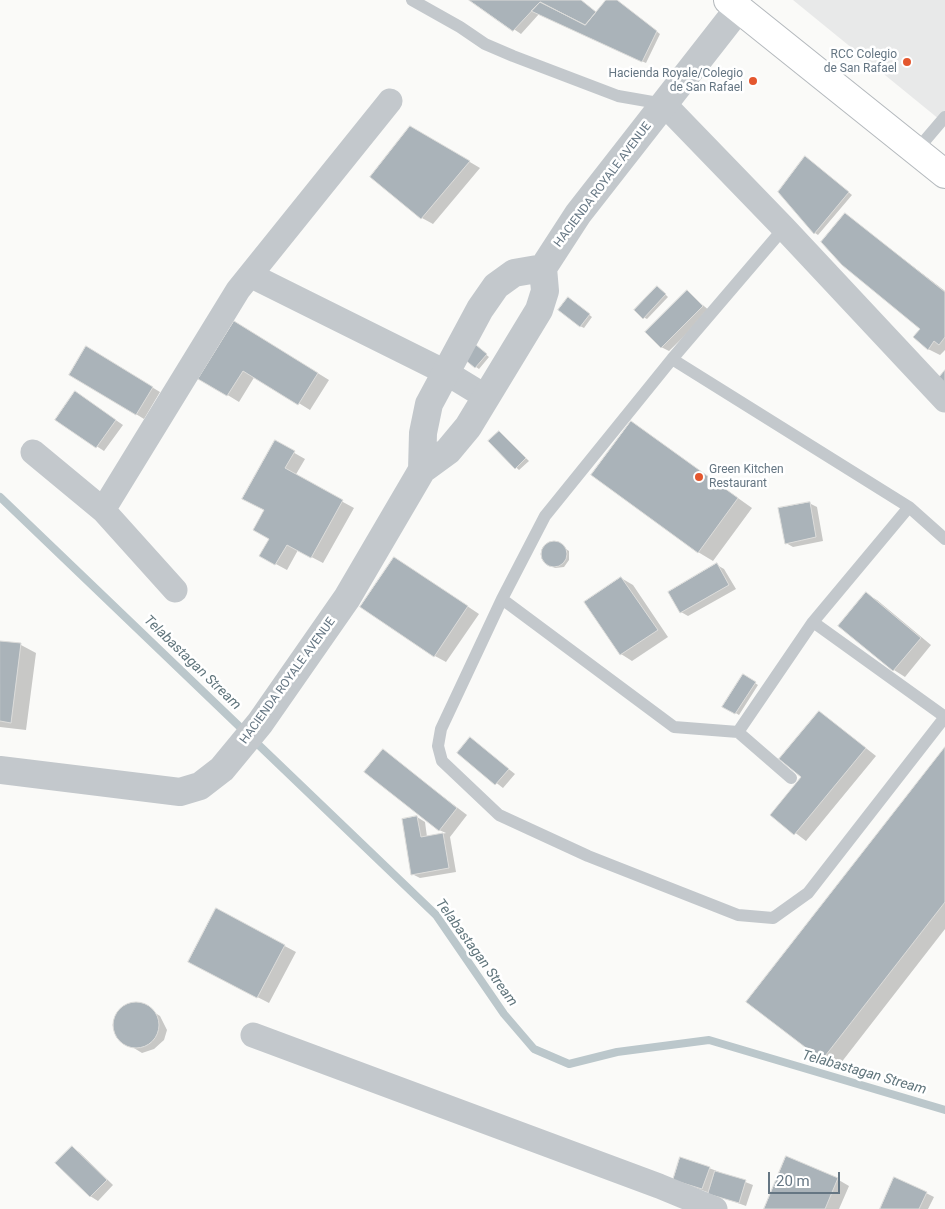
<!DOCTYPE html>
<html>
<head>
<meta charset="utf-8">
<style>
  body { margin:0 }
  #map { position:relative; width:945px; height:1209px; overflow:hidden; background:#fafaf8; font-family:Roboto,sans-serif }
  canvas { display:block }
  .scale { position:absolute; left:768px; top:1172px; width:72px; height:22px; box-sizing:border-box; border:2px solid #657683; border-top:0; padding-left:6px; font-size:15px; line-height:18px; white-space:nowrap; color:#657683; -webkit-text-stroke:4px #fff; paint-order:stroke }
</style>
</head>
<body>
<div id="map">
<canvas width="945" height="1209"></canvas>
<div class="scale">20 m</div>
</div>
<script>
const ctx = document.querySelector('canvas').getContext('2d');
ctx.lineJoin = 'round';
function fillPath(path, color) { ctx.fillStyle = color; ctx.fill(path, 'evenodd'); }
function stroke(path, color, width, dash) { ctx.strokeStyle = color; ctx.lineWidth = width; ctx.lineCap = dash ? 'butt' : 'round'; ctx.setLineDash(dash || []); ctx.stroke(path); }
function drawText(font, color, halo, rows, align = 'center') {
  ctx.font = font + ' Roboto,sans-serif'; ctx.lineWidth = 5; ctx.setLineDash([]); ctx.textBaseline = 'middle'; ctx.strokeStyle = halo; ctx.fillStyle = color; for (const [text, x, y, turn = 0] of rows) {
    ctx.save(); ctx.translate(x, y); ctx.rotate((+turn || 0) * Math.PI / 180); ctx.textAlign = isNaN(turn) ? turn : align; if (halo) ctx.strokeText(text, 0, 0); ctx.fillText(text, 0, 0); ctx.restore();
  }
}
const built = new Path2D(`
  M 793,0 L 945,0 L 945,124 Z`);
const shadow = new Path2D(`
  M 471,0 L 581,0 L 597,13 L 608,0 L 616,0 L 660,34 L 646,63 L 539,14 L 521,34 Z
  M 411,127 L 480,168 L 433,224 L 422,218 Z
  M 809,160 L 852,195 L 818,235 L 815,233 Z
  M 846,215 L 945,291 L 945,350 L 940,355 L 928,349 L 921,329 Z
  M 661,290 L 668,297 L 647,319 L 643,317 Z
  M 687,292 L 710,311 L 669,351 L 661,347 Z
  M 571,300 L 592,317 L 584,328 L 580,326 Z
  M 246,329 L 329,380 L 310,410 L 255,376 L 239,402 L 200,378 Z
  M 473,344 L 489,357 L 479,369 L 476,367 Z
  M 87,348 L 160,392 L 144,419 L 71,374 Z
  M 82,397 L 123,425 L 104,451 L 57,420 Z
  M 631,422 L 752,508 L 713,561 L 698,552 Z
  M 499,432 L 529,461 L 519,470 L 489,442 Z
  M 275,442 L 305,459 L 295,476 L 354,508 L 323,563 L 298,550 L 287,570 L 261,556 L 270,539 L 266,510 Z
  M 809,503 L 817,507 L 823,541 L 793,547 L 786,543 Z
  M 556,542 L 569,551 L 569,560 L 564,567 L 555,568 L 543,561 L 542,550 L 547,543 Z
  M 406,565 L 479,614 L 446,662 L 435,656 Z
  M 717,565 L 724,569 L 736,589 L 688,616 L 681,612 Z
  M 621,578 L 633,585 L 668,637 L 632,661 L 621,654 L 586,602 Z
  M 866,594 L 877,600 L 931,645 L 905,677 L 894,670 Z
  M 0,642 L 21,645 L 36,653 L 26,730 L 0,727 Z
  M 744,676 L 758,685 L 739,715 L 724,706 Z
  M 820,712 L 876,756 L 806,841 L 772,815 L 803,776 Z
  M 470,739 L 515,774 L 503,788 L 458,753 Z
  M 945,749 L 945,929 L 837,1068 L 823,1059 L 748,1002 Z
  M 383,751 L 467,815 L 450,837 L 456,872 L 420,878 L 412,874 L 403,820 L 417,817 L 425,822 L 427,837 L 446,833 L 439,830 Z
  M 217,910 L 296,952 L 269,1003 L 201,968 Z
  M 141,1004 L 160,1016 L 167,1030 L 164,1040 L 154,1049 L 142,1053 L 116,1037 L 114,1026 L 116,1014 L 128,1005 Z
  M 72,1148 L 79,1152 L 113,1185 L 98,1201 L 90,1196 Z
  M 709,1168 L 753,1185 L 746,1206 L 682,1183 Z
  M 837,1179 L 849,1186 L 839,1209 L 766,1209 Z
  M 926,1193 L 934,1197 L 928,1209 L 881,1209 Z`);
const stream = new Path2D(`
  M 0,497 L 436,915 L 504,1014 L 534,1049 L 569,1064 L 617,1052 L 709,1040 L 945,1110`);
const building = new Path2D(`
  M 469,0 L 581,0 L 596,12 L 585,25 L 540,2 L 513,31 Z
  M 606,0 L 617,0 L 657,31 L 642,62 L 531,11 L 540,2 L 585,25 Z
  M 410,126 L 470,161 L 421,219 L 370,177 Z
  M 805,156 L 849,192 L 814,234 L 778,192 Z
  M 845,213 L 945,292 L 945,337 L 939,345 L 934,341 L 928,350 L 913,337 L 920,329 L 842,265 L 821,242 Z
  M 657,286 L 666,294 L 643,319 L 634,310 Z
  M 687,290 L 703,306 L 661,348 L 645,332 Z
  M 568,297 L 590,314 L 580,327 L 558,310 Z
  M 234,321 L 318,373 L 298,405 L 243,371 L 227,396 L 198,379 Z
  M 470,340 L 487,354 L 475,368 L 458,354 Z
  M 86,346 L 153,387 L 136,415 L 69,375 Z
  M 945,370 L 945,389 L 936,381 Z
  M 75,391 L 116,420 L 96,448 L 55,420 Z
  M 631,421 L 738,498 L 698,553 L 591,475 Z
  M 499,431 L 526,458 L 515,469 L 488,441 Z
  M 275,440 L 295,451 L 285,468 L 343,500 L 311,558 L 287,545 L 275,565 L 259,556 L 269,539 L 253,530 L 264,510 L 242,499 Z
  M 810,502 L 816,537 L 785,544 L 778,508 Z
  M541 554a13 13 0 1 1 26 0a13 13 0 1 1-26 0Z
  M 394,557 L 468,606 L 434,657 L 360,607 Z
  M 717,563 L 729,585 L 680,613 L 668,592 Z
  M 621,577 L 658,630 L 620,655 L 584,602 Z
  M 866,592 L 921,638 L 893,671 L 838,626 Z
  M 0,641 L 21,643 L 11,723 L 0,721 Z
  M 743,674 L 756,682 L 735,714 L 722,707 Z
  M 819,711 L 866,748 L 794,835 L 770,815 L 801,777 L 779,759 Z
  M 470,737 L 509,769 L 495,785 L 457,753 Z
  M 945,747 L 945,902 L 822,1060 L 746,1002 Z
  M 383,749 L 457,808 L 439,831 L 364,772 Z
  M 417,816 L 421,837 L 443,833 L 449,868 L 411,875 L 402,819 Z
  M 216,908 L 285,945 L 257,998 L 188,962 Z
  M113 1025a23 23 0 1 1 46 0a23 23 0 1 1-46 0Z
  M 72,1146 L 107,1180 L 90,1197 L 55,1163 Z
  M 786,1156 L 838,1178 L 825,1209 L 764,1209 Z
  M 680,1157 L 710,1167 L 702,1189 L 673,1180 Z
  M 715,1171 L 746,1180 L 739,1203 L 708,1194 Z
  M 894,1177 L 927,1192 L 919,1209 L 880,1209 Z`);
const service = new Path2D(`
  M 412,0 L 460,27 L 485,44 L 513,56 L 618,96 L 664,104
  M 916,151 L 945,117
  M 784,228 L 672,359 L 545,516 L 502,599 L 441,729 L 438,746 L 442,761 L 499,815 L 588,856 L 738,915 L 773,918 L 808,893 L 945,717
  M 672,359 L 909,507 L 945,539
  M 502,599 L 674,727 L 738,732 L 791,778
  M 813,622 L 945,717
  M 738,732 L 813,622 L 909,507`);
const minor = new Path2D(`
  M 664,104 L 784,228 L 945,400
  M 250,275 L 445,372 L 486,397
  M 33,452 L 103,510 L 175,590
  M 103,510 L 238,290 L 390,101
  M 253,1035 L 659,1186 L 715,1209`);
const tertiary = new Path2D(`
  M 422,470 L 423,433 L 429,404 L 480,309 L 496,286 L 514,273 L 543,268
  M 0,770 L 180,792 L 200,786 L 222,769 L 260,723 L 347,598 L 422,470 L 448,451 L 468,427 L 539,310 L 545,291 L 543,268 L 578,214 L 739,8`);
const trunk = new Path2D(`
  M 728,0 L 945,174`);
const markers = [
  [907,62,5,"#e4572e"],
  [753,81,5,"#e4572e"],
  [699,477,5,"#e4572e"]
];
const poiNames = [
  ["RCC Colegio",897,55],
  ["de San Rafael",897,69],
  ["Hacienda Royale/Colegio",743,74],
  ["de San Rafael",743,88],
  ["Green Kitchen",709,470,"left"],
  ["Restaurant",709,484,"left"]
];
const streetNames = [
  ["HACIENDA ROYALE AVENUE",603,185,-53],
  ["HACIENDA ROYALE AVENUE",288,681,-54]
];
const waterNames = [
  ["Telabastagan Stream",192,663,44],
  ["Telabastagan Stream",476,953,54],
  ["Telabastagan Stream",864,1073,16]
];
fillPath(built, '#e8e9e9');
fillPath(shadow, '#0003');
stroke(stream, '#bbc7cb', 8);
fillPath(building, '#aab3b9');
stroke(building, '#dcdcda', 1);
stroke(trunk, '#b4b9bd', 30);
stroke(service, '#c3c8cc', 12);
stroke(minor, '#c3c8cc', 25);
stroke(tertiary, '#c3c8cc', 28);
stroke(trunk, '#fff', 28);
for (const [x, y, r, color] of markers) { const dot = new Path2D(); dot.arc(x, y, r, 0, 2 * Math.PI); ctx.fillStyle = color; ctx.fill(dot); stroke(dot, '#fff', 2); }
drawText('12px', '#657683', '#fff', poiNames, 'right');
drawText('12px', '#657683', '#fff', streetNames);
drawText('italic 14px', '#60757c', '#fff', waterNames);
</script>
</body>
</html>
